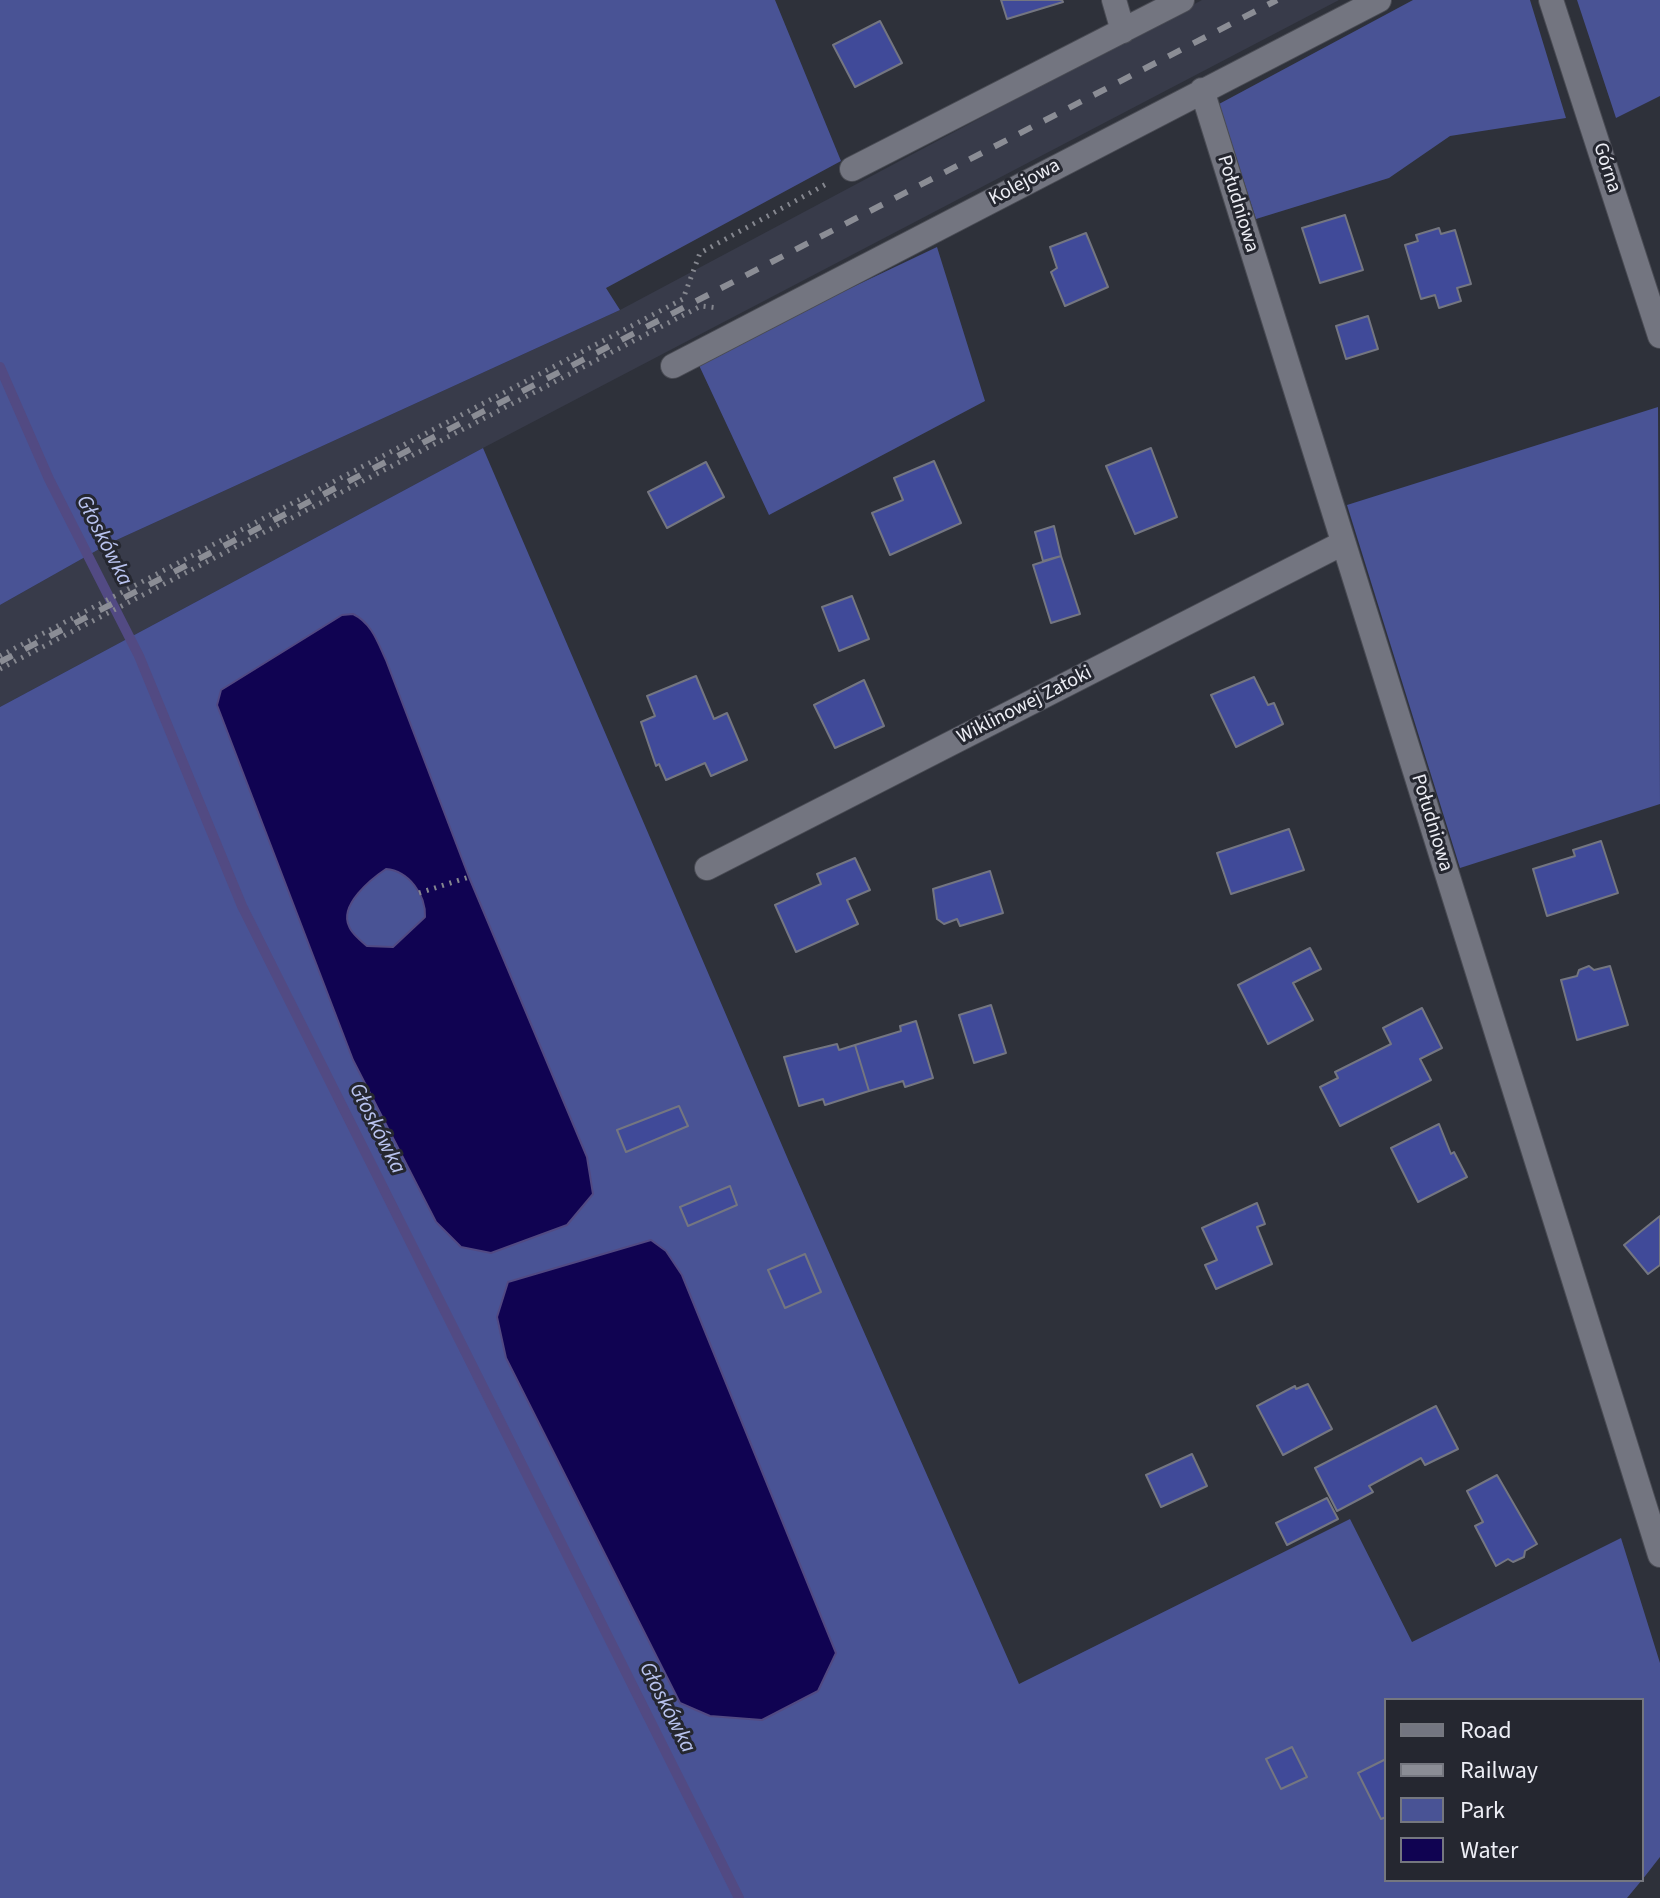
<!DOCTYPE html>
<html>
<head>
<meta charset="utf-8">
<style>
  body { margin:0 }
  #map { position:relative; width:1660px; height:1898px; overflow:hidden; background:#2e313a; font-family:"Source Sans 3",sans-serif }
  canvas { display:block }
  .legend { position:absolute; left:1384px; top:1698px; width:260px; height:184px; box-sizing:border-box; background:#252730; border:2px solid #75777f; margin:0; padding:10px 14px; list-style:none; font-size:24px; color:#edeef5 }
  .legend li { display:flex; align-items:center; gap:16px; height:40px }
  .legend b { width:40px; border:2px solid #75777f }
</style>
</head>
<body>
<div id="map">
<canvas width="1660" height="1898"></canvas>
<ul class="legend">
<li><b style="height:10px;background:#737580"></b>Road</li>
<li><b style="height:10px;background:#8b8d95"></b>Railway</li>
<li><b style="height:22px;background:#495395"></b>Park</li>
<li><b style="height:22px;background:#100352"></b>Water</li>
</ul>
</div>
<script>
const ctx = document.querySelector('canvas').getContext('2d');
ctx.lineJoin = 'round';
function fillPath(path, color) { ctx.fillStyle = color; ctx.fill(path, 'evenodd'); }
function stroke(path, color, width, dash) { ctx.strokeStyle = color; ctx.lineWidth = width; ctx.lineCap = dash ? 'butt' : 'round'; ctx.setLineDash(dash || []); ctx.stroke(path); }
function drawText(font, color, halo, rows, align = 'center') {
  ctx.font = font + ' "Source Sans 3",sans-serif'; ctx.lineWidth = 6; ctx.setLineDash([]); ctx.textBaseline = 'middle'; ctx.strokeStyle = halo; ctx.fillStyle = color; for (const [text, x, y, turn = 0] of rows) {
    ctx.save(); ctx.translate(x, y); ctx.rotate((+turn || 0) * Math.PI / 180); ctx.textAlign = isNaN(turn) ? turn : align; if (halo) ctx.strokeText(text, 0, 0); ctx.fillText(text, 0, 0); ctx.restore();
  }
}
const built = new Path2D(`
  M 1202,0 L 1339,0 L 483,448 L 0,707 L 0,605 L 110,543 L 620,310 Z`);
const green = new Path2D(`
  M 0,0 L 775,0 L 841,161 L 606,288 L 620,310 L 110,543 L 0,605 Z
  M 1413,0 L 1530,0 L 1566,118 L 1450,136 L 1389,178 L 1256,219 L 1219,104 Z
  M 1577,0 L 1660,0 L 1660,96 L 1616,118 Z
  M 937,247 L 985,401 L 769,515 L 697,361 Z
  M 1658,407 L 1660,804 L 1460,868 L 1347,505 Z
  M 483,448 L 790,1164 L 1019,1684 L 1350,1519 L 1412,1642 L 1621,1538 L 1660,1663 L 1660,1857 L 1642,1880 L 1642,1700 L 1386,1700 L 1386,1880 L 1642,1880 L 1627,1898 L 0,1898 L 0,707 ZM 818,1691 L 762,1720 L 710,1716 Z`);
const water = new Path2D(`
  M 353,614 C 372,623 378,643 386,660 L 469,877 L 587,1157 L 593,1194 L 567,1225 L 491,1253 L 461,1247 L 436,1222 L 353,1060 L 217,705 L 221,690 L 342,615 ZM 386,869 C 409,871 426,895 425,917 L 393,947 L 367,946 C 361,941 351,933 349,926 C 339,905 371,879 386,869 Z
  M 651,1240 L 666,1251 L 682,1275 L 836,1653 L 818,1691 L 762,1720 L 710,1716 L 680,1703 L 506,1358 L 497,1317 L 508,1282 Z`);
const stream = new Path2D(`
  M 0,367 L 49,479 L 139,656 L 242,906 L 739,1898`);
const building = new Path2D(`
  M 1001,0 L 1062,0 L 1063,2 L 1007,19 Z
  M 880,21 L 902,63 L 855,87 L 833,45 Z
  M 1345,215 L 1363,270 L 1320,283 L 1302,228 Z
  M 1439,228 L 1441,234 L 1455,230 L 1471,284 L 1457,288 L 1461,301 L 1439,308 L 1435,295 L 1421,299 L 1405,245 L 1418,241 L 1416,235 Z
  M 1086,233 L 1108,287 L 1065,306 L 1051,272 L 1057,268 L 1050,247 Z
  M 1368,316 L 1378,349 L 1346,359 L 1336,326 Z
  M 1151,448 L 1177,517 L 1135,534 L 1106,466 Z
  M 934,461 L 961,523 L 890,555 L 872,513 L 903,500 L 894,478 Z
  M 706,462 L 724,497 L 667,528 L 648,492 Z
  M 1054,526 L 1061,556 L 1043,561 L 1035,532 Z
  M 1061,556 L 1080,614 L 1051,623 L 1033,565 Z
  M 852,596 L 869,639 L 839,651 L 822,607 Z
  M 696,676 L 714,719 L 727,713 L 747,760 L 711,776 L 705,763 L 666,780 L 659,764 L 656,766 L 641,722 L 655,716 L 647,696 Z
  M 1254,677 L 1268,705 L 1274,703 L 1283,724 L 1236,747 L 1211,695 Z
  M 864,680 L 884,726 L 835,748 L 814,705 Z
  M 1289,829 L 1304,870 L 1231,894 L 1217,853 Z
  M 1601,841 L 1618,893 L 1547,916 L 1533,869 L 1575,856 L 1573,850 Z
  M 855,858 L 870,890 L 847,900 L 858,924 L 796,952 L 775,905 L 821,884 L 817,874 Z
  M 990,871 L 1003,913 L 960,926 L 957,919 L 944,924 L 937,919 L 933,889 Z
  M 1310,948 L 1321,969 L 1293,983 L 1313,1020 L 1268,1044 L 1238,985 Z
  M 1589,966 L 1594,970 L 1610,966 L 1628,1025 L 1577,1040 L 1561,980 L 1577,976 L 1579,970 Z
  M 991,1005 L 1006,1053 L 974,1063 L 959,1015 Z
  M 1422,1008 L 1442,1048 L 1420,1059 L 1431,1080 L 1340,1126 L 1320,1087 L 1338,1078 L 1335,1072 L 1391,1044 L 1383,1028 Z
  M 916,1021 L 933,1078 L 905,1087 L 903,1081 L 869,1091 L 855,1045 L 901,1031 L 900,1026 Z
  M 837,1044 L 839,1050 L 855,1045 L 869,1091 L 825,1105 L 823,1099 L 799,1106 L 784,1057 Z
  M 679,1106 L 688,1126 L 626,1152 L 617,1130 Z
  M 1439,1124 L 1451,1154 L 1454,1152 L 1467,1177 L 1418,1202 L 1391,1148 Z
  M 730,1186 L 737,1205 L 688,1226 L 680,1207 Z
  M 1257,1203 L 1265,1224 L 1257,1227 L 1272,1264 L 1216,1289 L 1205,1265 L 1217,1260 L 1202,1228 Z
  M 1660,1216 L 1660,1265 L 1648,1274 L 1624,1245 Z
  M 805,1254 L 821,1292 L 785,1308 L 768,1270 Z
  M 1308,1384 L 1332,1429 L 1283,1455 L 1257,1406 L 1295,1386 L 1296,1389 Z
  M 1436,1406 L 1458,1449 L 1425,1465 L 1421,1458 L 1369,1486 L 1373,1492 L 1337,1511 L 1315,1468 Z
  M 1192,1454 L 1207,1486 L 1161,1507 L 1146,1475 Z
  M 1497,1475 L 1537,1544 L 1525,1551 L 1524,1557 L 1513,1562 L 1508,1559 L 1496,1566 L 1475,1526 L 1483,1522 L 1467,1491 Z
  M 1327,1498 L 1338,1519 L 1287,1545 L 1276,1523 Z
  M 1292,1747 L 1307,1777 L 1281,1789 L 1266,1759 Z
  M 1386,1759 L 1386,1817 L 1381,1819 L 1358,1773 Z`);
const path = new Path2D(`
  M 0,656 L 683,299 L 700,253 L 830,182
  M 0,669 L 701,306 L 719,308
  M 419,893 L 469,877`);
const minor = new Path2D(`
  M 1114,0 L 1123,31
  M 1551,0 L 1660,336
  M 1202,90 L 1660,1555
  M 852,169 L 1182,0
  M 673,366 L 1379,0
  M 707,868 L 1343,543`);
const rail = new Path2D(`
  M 0,662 L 1277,0`);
const streetNames = [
  ["Górna",1606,168,72],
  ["Kolejowa",1025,183,-28],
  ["Południowa",1237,204,73],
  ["Wiklinowej Zatoki",1025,706,-27],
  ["Południowa",1431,823,73]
];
const waterNames = [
  ["Głoskówka",103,541,63],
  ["Głoskówka",376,1129,63],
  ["Głoskówka",666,1708,63]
];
fillPath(built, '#383b4a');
fillPath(green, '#495395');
fillPath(water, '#100352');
stroke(water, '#524a83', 2);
stroke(stream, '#524a83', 10);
fillPath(building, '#404a99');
stroke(building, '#747681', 2);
stroke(minor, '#4a4c54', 26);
stroke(path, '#85878f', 5, [2, 6]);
stroke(minor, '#737580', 24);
stroke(rail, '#8b8d95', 6, [14, 14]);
drawText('20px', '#edeef5', '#252730', streetNames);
drawText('italic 22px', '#b9c3ef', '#252730', waterNames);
</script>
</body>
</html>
